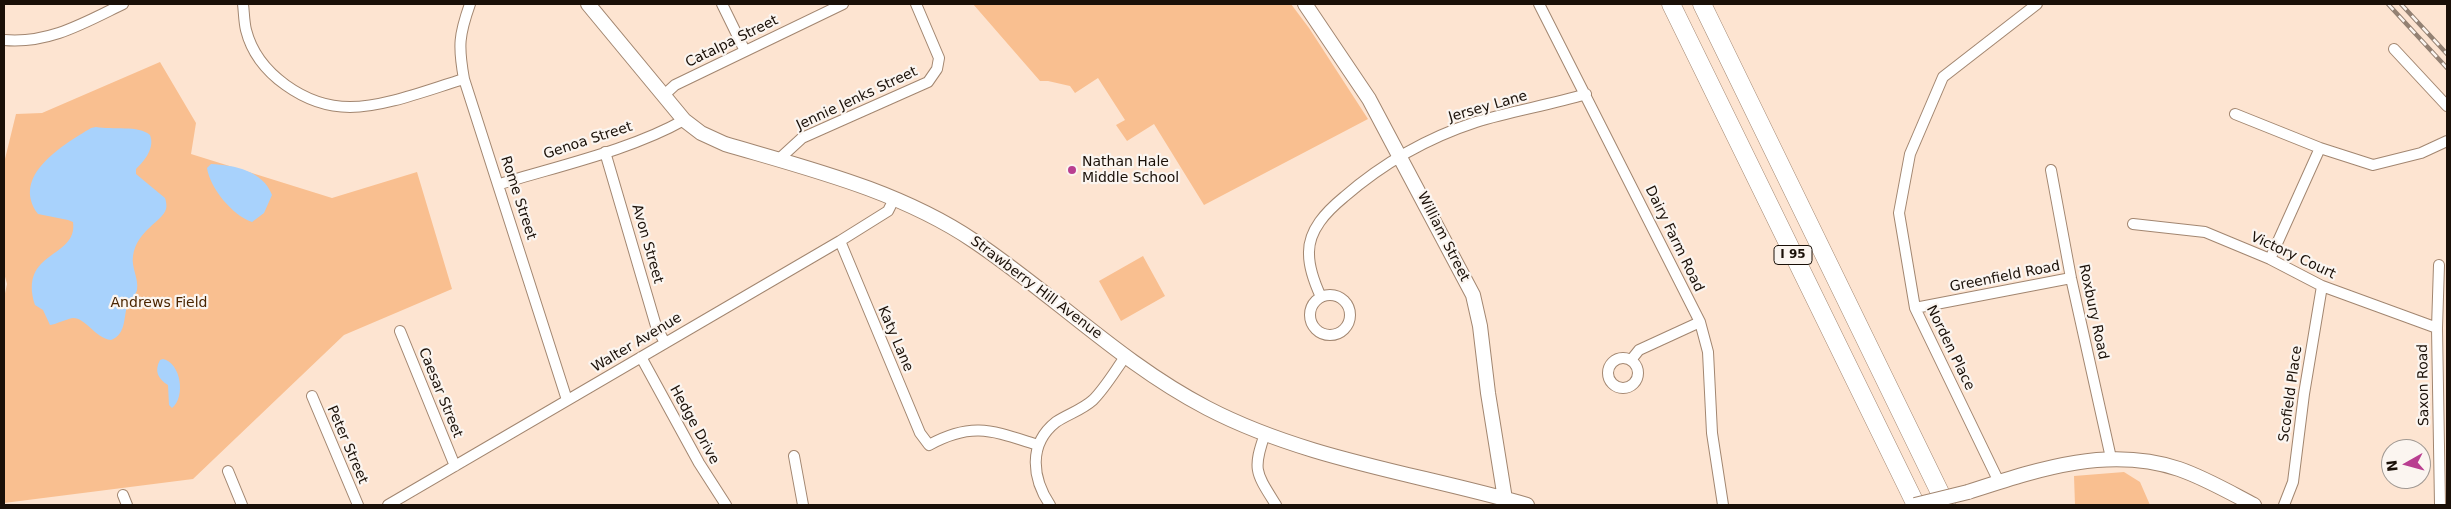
<!DOCTYPE html>
<html>
<head>
<meta charset="utf-8">
<style>
  body { margin:0 }
  #map { position:relative; width:2451px; height:509px; overflow:hidden; background:#fde4d1; font-family:"DejaVu Sans",sans-serif }
  canvas { display:block }
  .frame { position:absolute; inset:0; border:5px solid #1a1008; pointer-events:none }
  .north { position:absolute; left:2381px; top:439px; width:50px; height:50px; box-sizing:border-box; background:#fbf5f0; border:1px solid #a19993; border-radius:50%; rotate:263deg; font-size:14px; font-weight:700; line-height:20px; text-align:center; color:#1a1008 }
  .north::after { content:''; display:block; margin:auto; width:18px; height:22px; background:#b93e90; clip-path:polygon(50% 0,100% 100%,50% 72%,0 100%) }
</style>
</head>
<body>
<div id="map">
<canvas width="2451" height="509"></canvas>
<div class="frame"></div>
<div class="north">N</div>
</div>
<script>
const ctx = document.querySelector('canvas').getContext('2d');
ctx.lineJoin = 'round';
function fillPath(path, color) { ctx.fillStyle = color; ctx.fill(path, 'evenodd'); }
function stroke(path, color, width, dash) { ctx.strokeStyle = color; ctx.lineWidth = width; ctx.lineCap = dash ? 'butt' : 'round'; ctx.setLineDash(dash || []); ctx.stroke(path); }
function drawText(font, color, halo, rows, align = 'center') {
  ctx.font = font + ' "DejaVu Sans",sans-serif'; ctx.lineWidth = 4.5; ctx.setLineDash([]); ctx.textBaseline = 'middle'; ctx.strokeStyle = halo; ctx.fillStyle = color; for (const [text, x, y, turn = 0] of rows) {
    ctx.save(); ctx.translate(x, y); ctx.rotate((+turn || 0) * Math.PI / 180); ctx.textAlign = isNaN(turn) ? turn : align; if (halo) ctx.strokeText(text, 0, 0); ctx.fillText(text, 0, 0); ctx.restore();
  }
}
const green = new Path2D(`
  M 973,4 L 1291,4 L 1309,28 L 1368,119 L 1204,205 L 1154,124 L 1127,141 L 1116,125 L 1125,120 L 1098,78 L 1075,93 L 1070,86 L 1048,81 L 1040,81 Z
  M 160,62 L 196,123 L 191,154 L 332,198 L 417,172 L 452,289 L 344,335 L 193,479 L 4,503 L 4,298 L 7,284 L 4,273 L 4,163 L 16,114 L 42,113 Z
  M 1143,256 L 1165,296 L 1121,321 L 1099,281 Z
  M 2124,472 L 2140,482 L 2150,505 L 2075,505 L 2074,476 Z`);
const water = new Path2D(`
  M 96,127 C 112,130 139,125 150,135 C 155,148 145,160 136,169 L 136,174 L 165,198 C 166,201 167,206 166,209 C 162,222 137,230 133,256 C 131,267 139,279 137,290 C 136,295 130,299 128,303 C 123,316 127,334 111,340 C 95,338 86,318 73,318 C 66,319 57,324 50,325 L 43,310 L 35,305 C 18,250 78,259 73,222 L 68,220 L 38,214 C 10,176 63,145 91,128 Z
  M 211,164 C 235,165 263,171 272,195 L 264,213 L 252,222 C 232,215 210,188 207,168 Z
  M 163,359 C 181,363 186,397 172,408 L 169,405 L 168,385 C 158,379 154,371 160,360 Z`);
const street = new Path2D(`
  M 243,4 C 244,12 244,22 246,30 C 257,74 306,107 350,107 C 385,107 430,89 464,79
  M 470,4 C 459,35 458,46 464,79 L 567,400
  M 722,4 L 745,51
  M 1539,4 L 1700,322 L 1708,352 L 1712,433 L 1723,505
  M 4,40 C 49,44 84,23 123,4
  M 2394,49 L 2447,106
  M 663,96 L 675,85 L 843,4
  M 2235,114 L 2320,148 L 2373,165 L 2421,153 L 2447,141
  M 605,152 L 656,326 L 665,343
  M 778,160 L 802,138 L 928,82 L 937,69 L 939,58 L 916,4
  M 2051,170 L 2071,278 L 2111,458
  M 500,184 C 558,166 631,150 684,120
  M 2133,224 L 2205,232 L 2270,259 L 2322,286 L 2437,328
  M 840,241 L 920,433 L 929,445 C 973,421 993,431 1038,445
  M 2270,259 L 2320,148
  M 2439,265 L 2437,328 L 2440,505
  M1310 315a20 20 0 1 1 40 0a20 20 0 1 1-40 0Z
  M 1321,297 C 1315,284 1309,268 1309,254 C 1308,230 1327,211 1344,197 C 1382,164 1427,138 1476,122 C 1512,111 1550,105 1586,94
  M 1915,308 L 2071,278
  M 400,331 L 455,466
  M 641,357 L 699,463 L 726,505
  M1608 373a15 15 0 1 1 30 0a15 15 0 1 1-30 0Z
  M 1631,360 L 1639,350 L 1700,322
  M 312,396 L 358,505
  M 1265,434 C 1252,470 1256,473 1276,505
  M 794,456 L 803,505
  M 228,471 L 242,505
  M 1999,482 L 1915,308 L 1899,213 L 1910,154 L 1943,77 L 2037,4
  M 123,495 L 127,505
  M 388,505 L 840,241 L 888,211 L 894,199
  M 1050,505 C 1032,478 1028,444 1056,422 C 1068,414 1082,410 1093,400 C 1105,388 1115,371 1125,357
  M 2284,505 L 2293,482 L 2304,394 L 2322,286`);
const secondary = new Path2D(`
  M 588,4 L 684,120 L 701,133 L 725,144 C 810,169 900,191 974,241 C 1053,294 1122,364 1207,408 C 1307,460 1421,474 1527,505
  M 1305,4 L 1369,99 L 1473,295 L 1480,326 L 1488,393 L 1505,499
  M 1968,492 C 2036,470 2107,445 2179,469 C 2205,478 2229,492 2254,505`);
const highway = new Path2D(`
  M 1671,4 L 1916,505
  M 1702,4 L 1946,505`);
const rail = new Path2D(`
  M 2388,4 L 2447,68
  M 2401,4 L 2447,54`);
const secondaryBridge = new Path2D(`
  M 1915,505 L 1968,492`);
const markers = [
  [1072,170,5,"#b93e90"]
];
const shields = [
  [1793,255,38]
];
const shieldNames = [
  ["I 95",1793,255]
];
const streetNames = [
  ["Catalpa Street",732,42,-26],
  ["Jennie Jenks Street",857,99,-25],
  ["Jersey Lane",1488,107,-16],
  ["Genoa Street",588,141,-18],
  ["Rome Street",518,198,72],
  ["William Street",1443,237,63],
  ["Dairy Farm Road",1674,239,64],
  ["Avon Street",647,244,74],
  ["Victory Court",2293,256,25],
  ["Greenfield Road",2005,277,-11],
  ["Strawberry Hill Avenue",1036,288,37],
  ["Roxbury Road",2093,312,78],
  ["Katy Lane",895,339,67],
  ["Walter Avenue",637,343,-31],
  ["Norden Place",1950,348,64],
  ["Saxon Road",2424,385,-91],
  ["Caesar Street",440,393,68],
  ["Scofield Place",2291,394,-82],
  ["Hedge Drive",694,425,61],
  ["Peter Street",347,445,67]
];
const poiNames = [
  ["Nathan Hale",1082,162],
  ["Middle School",1082,178]
];
const parkNames = [
  ["Andrews Field",159,303]
];
fillPath(green, '#f9bf90');
fillPath(water, '#a8d2fc');
stroke(street, '#a28670', 12);
stroke(secondary, '#a28670', 16);
stroke(highway, '#a28670', 19);
stroke(street, '#fff', 10);
stroke(secondary, '#fff', 14);
stroke(highway, '#fff', 18);
stroke(rail, '#938173', 4.5);
stroke(rail, '#fbf5f0', 2.5, [8]);
stroke(secondaryBridge, '#a28670', 16, []);
stroke(secondaryBridge, '#fff', 14);
for (const [x, y, r, color] of markers) { const dot = new Path2D(); dot.arc(x, y, r, 0, 2 * Math.PI); ctx.fillStyle = color; ctx.fill(dot); stroke(dot, '#fbf5f0', 2); }
for (const [x, y, w] of shields) { const box = new Path2D(); box.roundRect(x - w / 2, y - 9.5, w, 19, 4); ctx.fillStyle = '#fbf5f0'; ctx.fill(box); stroke(box, '#1a1008', 1); }
drawText('bold 12px', '#1a1008', null, shieldNames);
drawText('14px', '#1a1008', '#fbf5f0', streetNames);
drawText('14px', '#1a1008', '#fbf5f0', poiNames, 'left');
drawText('14px', '#4a2500', '#fbf5f0', parkNames);
</script>
</body>
</html>
